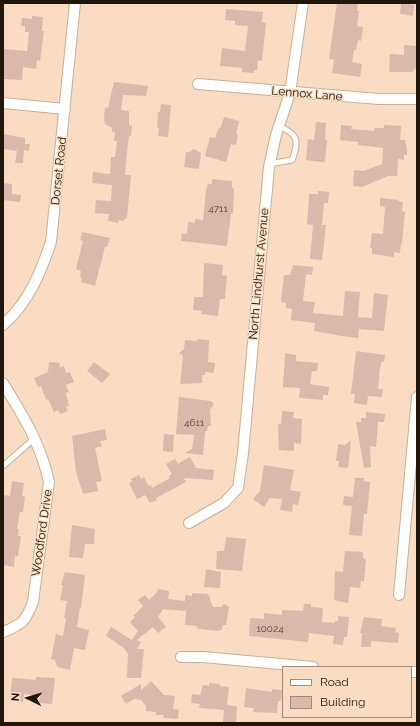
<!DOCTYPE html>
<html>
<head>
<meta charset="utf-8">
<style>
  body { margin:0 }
  #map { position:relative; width:420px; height:726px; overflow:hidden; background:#f9dcc1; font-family:Raleway,sans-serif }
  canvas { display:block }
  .frame { position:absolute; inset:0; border:4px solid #20160c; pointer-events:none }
  .legend { position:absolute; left:282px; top:666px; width:130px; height:52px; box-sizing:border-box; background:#f9dcc1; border:1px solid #a28d79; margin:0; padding:5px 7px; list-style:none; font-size:12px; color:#20160c }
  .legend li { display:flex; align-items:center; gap:8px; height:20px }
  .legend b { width:20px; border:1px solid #a28d79 }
  .north { position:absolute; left:8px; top:678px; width:40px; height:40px; -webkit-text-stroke:3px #f9dcc1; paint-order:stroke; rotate:275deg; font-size:11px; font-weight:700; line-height:16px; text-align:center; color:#20160c }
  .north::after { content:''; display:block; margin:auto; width:14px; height:18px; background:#20160c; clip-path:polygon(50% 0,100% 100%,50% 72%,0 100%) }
</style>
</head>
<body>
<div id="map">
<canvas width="420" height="726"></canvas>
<div class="frame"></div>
<ul class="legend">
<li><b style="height:5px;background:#fff"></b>Road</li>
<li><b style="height:11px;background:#d9b9ac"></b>Building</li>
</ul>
<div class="north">N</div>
</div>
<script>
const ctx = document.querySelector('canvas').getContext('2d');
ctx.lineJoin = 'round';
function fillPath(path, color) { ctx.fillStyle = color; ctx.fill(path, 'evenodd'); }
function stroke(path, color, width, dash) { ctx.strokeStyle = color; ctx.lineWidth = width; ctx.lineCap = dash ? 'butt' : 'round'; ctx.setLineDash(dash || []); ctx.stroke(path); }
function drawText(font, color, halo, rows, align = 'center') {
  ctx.font = font + ' Raleway,sans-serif'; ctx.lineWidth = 3; ctx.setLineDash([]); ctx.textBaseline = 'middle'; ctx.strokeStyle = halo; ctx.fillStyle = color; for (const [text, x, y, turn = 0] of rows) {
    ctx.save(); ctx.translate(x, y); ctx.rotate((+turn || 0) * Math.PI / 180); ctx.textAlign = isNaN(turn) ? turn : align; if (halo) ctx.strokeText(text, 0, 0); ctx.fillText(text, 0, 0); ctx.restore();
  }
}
const building = new Path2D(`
  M 337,3 L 358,3 L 357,11 L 359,11 L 357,26 L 363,27 L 361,41 L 358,40 L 356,50 L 354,50 L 352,62 L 362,64 L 360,77 L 332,73 L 334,60 L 329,59 Z
  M 401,3 L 414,5 L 413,16 L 400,14 Z
  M 226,9 L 263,12 L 262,22 L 266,23 L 262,61 L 258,60 L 257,70 L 254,70 L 254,73 L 242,72 L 242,68 L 220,66 L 222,48 L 245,51 L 248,26 L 235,25 L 235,21 L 225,20 Z
  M 32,16 L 43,17 L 42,31 L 44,31 L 40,61 L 37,60 L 36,69 L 23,67 L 22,80 L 3,79 L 4,49 L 27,51 L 29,32 L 25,32 L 25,26 L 21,26 L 22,18 L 32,19 Z
  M 404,45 L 417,46 L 417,67 L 412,72 L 389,72 L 390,54 L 404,55 Z
  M 114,82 L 148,86 L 146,96 L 123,95 L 121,110 L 129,111 L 129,125 L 132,126 L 131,136 L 129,136 L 128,142 L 125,175 L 131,175 L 127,218 L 123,221 L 119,220 L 118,223 L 108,221 L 109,214 L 95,213 L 96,200 L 111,201 L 112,185 L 92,183 L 93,172 L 110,174 L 111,157 L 115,157 L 117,141 L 114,141 L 115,132 L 112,132 L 112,128 L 105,124 L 104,118 L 105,107 L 108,108 Z
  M 161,104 L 171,105 L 168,137 L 158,136 L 159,128 L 157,128 L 158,112 L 160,112 Z
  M 224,117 L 239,121 L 236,134 L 238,134 L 236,145 L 231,144 L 226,162 L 205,156 L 210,137 L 215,138 L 218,129 L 221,127 Z
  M 316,122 L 326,123 L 325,140 L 327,140 L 325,161 L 322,162 L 306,160 L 308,139 L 314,140 Z
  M 341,125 L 352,126 L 351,129 L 374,131 L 375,128 L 384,128 L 384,125 L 401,126 L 400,140 L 405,140 L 407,149 L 407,155 L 404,155 L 404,160 L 398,159 L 397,176 L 388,176 L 362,187 L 353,186 L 354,170 L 364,171 L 382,164 L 383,148 L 358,145 L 358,142 L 340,140 Z
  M 3,134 L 25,138 L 25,144 L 30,144 L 29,151 L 24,150 L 23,163 L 15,163 L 17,151 L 3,149 Z
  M 194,149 L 201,153 L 199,169 L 184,167 L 186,152 L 190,152 Z
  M 212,179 L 232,181 L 232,188 L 234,189 L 233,213 L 231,213 L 227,246 L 181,241 L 182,233 L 187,234 L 188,222 L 195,223 L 195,219 L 203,220 L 206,191 L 208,184 L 212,184 Z
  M 3,183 L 12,184 L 12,194 L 21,195 L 20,202 L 3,200 Z
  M 318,191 L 329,192 L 328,203 L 324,203 L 322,225 L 326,225 L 322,260 L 310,259 L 313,225 L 307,224 L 309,194 L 318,194 Z
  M 380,198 L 398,200 L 398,201 L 403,202 L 402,211 L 405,212 L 402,243 L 401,243 L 400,253 L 394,252 L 394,257 L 372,254 L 372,248 L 370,248 L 372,233 L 383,234 L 385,207 L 380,206 Z
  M 82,232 L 110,238 L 107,247 L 105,247 L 95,286 L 81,282 L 82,278 L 80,277 L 81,271 L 76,269 L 83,241 L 80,240 Z
  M 204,263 L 223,265 L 222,275 L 227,276 L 225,299 L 220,299 L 218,316 L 201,314 L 202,311 L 193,310 L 194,297 L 203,297 Z
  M 293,265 L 313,267 L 312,275 L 306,274 L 303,301 L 315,302 L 313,313 L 343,316 L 345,291 L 360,292 L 358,317 L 372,318 L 374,293 L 388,295 L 384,331 L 359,329 L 358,338 L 342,336 L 314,331 L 315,323 L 291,320 L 292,309 L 286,308 L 286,303 L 281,302 L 284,275 L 290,275 Z
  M 197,339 L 209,340 L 208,362 L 215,363 L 214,373 L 205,372 L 205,375 L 202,375 L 202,383 L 180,384 L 183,356 L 179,353 L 184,349 L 185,340 L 197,341 Z
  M 356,351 L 385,355 L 384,362 L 382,361 L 380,368 L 378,389 L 383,389 L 382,397 L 368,396 L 367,405 L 354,403 L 355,394 L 351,394 Z
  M 285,353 L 296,355 L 296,361 L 318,363 L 317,371 L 312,371 L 310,384 L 329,387 L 328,395 L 323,395 L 323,400 L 299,398 L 300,388 L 283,387 Z
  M 49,362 L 60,363 L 59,368 L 64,366 L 66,373 L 70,372 L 74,382 L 66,385 L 69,392 L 66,393 L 69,406 L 66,407 L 68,411 L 60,414 L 58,410 L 54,412 L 48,399 L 46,400 L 41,386 L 38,387 L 34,378 L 48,372 Z
  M 94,362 L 110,374 L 102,383 L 87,371 Z
  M 179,397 L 211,401 L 214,404 L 210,410 L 211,426 L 208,426 L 207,431 L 205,431 L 203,455 L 185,453 L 192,449 L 194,435 L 176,434 Z
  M 282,411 L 294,412 L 293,418 L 302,419 L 301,444 L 294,443 L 294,451 L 279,450 L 278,424 L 281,424 Z
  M 366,412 L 385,414 L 384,422 L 378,422 L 376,447 L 370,446 L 371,467 L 364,468 L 356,422 L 361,422 L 361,418 L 366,418 Z
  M 105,429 L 107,440 L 100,441 L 102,446 L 95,448 L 102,481 L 96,482 L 98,491 L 83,494 L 76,472 L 72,436 Z
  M 164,434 L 174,435 L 173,452 L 163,451 Z
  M 351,440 L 348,468 L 338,467 L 339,461 L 336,461 L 338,444 L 345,445 Z
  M 190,457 L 196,468 L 214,470 L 213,480 L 184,478 L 186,482 L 156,498 L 157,500 L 150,503 L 145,495 L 137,499 L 129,483 L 132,482 L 131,479 L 139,475 L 141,479 L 144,477 L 149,486 L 151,485 L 152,488 L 170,478 L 169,476 L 172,474 L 166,464 L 175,459 L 178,464 Z
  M 264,465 L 294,470 L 290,490 L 301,492 L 298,505 L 293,504 L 292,512 L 280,510 L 282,499 L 270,498 L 264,507 L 253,499 L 260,491 Z
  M 355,478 L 364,478 L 363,481 L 370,482 L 367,514 L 364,514 L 362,536 L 349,535 L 352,506 L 343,505 L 344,496 L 353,497 Z
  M 12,481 L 24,483 L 22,496 L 25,497 L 23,512 L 20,512 L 17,529 L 19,529 L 18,536 L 21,536 L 18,556 L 15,556 L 14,567 L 3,565 L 3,495 L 10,496 Z
  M 72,525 L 95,529 L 94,544 L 85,544 L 83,558 L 69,557 Z
  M 226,537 L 246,539 L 242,571 L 216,569 L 217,551 L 224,551 Z
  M 345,551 L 363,552 L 363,558 L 366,559 L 364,581 L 361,581 L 360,588 L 350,587 L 348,603 L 334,600 L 335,571 L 343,572 Z
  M 206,569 L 221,572 L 220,588 L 204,587 Z
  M 65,572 L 85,575 L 81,608 L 80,608 L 77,627 L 89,630 L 85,650 L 74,648 L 70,670 L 57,667 L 55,660 L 51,659 L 56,634 L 63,636 L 66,618 L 64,618 L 67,601 L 60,600 L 63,585 L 61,585 Z
  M 158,589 L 169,591 L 168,599 L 185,601 L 185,595 L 192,596 L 192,593 L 208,594 L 213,607 L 222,607 L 224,604 L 229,607 L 226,625 L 223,625 L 222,630 L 216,631 L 201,629 L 197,628 L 197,626 L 185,625 L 186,611 L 163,609 L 158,617 L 166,627 L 158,633 L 153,627 L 137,640 L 141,642 L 137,649 L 144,649 L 141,678 L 127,678 L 128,654 L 124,648 L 106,636 L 111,627 L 132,640 L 138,631 L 130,622 L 135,617 L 133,616 L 143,606 L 138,600 L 145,595 L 149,600 L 157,592 Z
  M 304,604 L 311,604 L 311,607 L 323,608 L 322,622 L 335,623 L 335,621 L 338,621 L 338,616 L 349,617 L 347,637 L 344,637 L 343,645 L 333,644 L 334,636 L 309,633 L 308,642 L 249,636 L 250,618 L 264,619 L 264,613 L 282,615 L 282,610 L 303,611 Z
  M 364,617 L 382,619 L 381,626 L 396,628 L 395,632 L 399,633 L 398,643 L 371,641 L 371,647 L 361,647 L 362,633 L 360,633 Z
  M 36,677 L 55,678 L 52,704 L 39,703 L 40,696 L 24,694 L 23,702 L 10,700 L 12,678 L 36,680 Z
  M 151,681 L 164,695 L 175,696 L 173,709 L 179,710 L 178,719 L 163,718 L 164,715 L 156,715 L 156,712 L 146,711 L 146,706 L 141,700 L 134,699 L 126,704 L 121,696 L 141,684 L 141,690 Z
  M 209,683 L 220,684 L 220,686 L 229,687 L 227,705 L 237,706 L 236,723 L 223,723 L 224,710 L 199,708 L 200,704 L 191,703 L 192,694 L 200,695 L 203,685 L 209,686 Z
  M 246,688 L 272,692 L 272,689 L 282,690 L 281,701 L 278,701 L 277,713 L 253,712 L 254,708 L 244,707 Z`);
const service = new Path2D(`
  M 269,164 L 292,160 C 300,140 297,134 279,126
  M 3,466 L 35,438`);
const minor = new Path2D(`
  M 198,84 L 379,99 L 417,99
  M 3,103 L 65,109
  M 3,325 C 29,302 40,274 51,242 L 75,3
  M 3,383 C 23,416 41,444 49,482 L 33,602 C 25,622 23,624 3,632
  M 189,523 L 224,503 L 238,488 L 243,453 L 269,167 L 276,135 L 290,93 L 303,3
  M 399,595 L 417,397
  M 181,657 L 203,657 L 313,667
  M 411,672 L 417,672`);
const numberNames = [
  ["4711",218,209],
  ["4611",194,423],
  ["10024",270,629]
];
const streetNames = [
  ["Lennox Lane",307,94,5],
  ["Dorset Road",59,171,-84],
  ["North Lindhurst Avenue",259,274,-85],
  ["Woodford Drive",42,533,-82]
];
fillPath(building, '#d9b9ac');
stroke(service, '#cbaf94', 7);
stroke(minor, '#cbaf94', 12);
stroke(service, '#fff', 5);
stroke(minor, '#fff', 10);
drawText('10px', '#4e3f34', null, numberNames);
drawText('12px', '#20160c', '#f9dcc1', streetNames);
</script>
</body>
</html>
